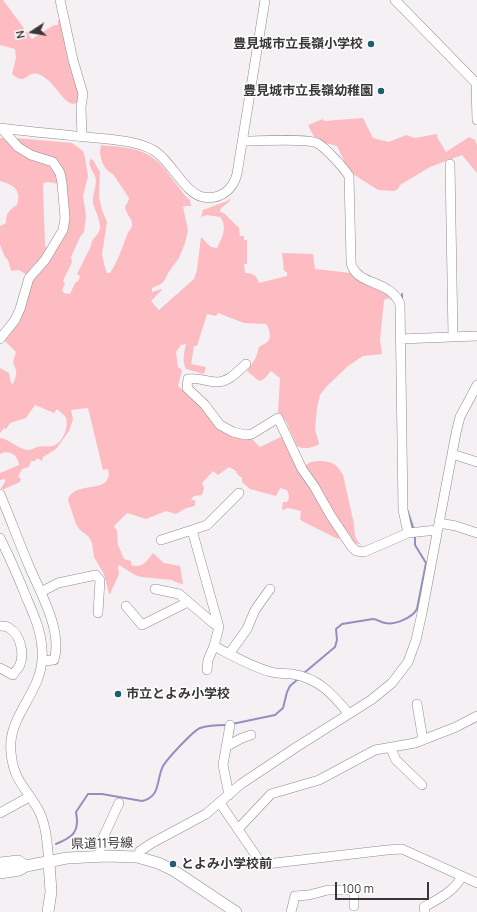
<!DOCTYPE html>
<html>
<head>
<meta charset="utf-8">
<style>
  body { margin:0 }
  #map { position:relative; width:477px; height:912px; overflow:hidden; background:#f5f0f4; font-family:Manrope,sans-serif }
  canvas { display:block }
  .north { position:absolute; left:12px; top:12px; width:40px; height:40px; -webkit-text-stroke:3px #fff; paint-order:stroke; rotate:258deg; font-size:11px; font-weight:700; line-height:16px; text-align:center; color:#393738 }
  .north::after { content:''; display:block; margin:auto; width:14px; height:18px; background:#393738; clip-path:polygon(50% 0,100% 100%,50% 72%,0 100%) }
  .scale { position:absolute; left:335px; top:882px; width:94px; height:18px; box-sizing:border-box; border:2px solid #393738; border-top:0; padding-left:5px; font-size:12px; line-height:14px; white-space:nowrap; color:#393738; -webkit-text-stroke:3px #fff; paint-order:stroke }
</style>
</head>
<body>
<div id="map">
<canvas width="477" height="912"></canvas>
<div class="north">N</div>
<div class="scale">100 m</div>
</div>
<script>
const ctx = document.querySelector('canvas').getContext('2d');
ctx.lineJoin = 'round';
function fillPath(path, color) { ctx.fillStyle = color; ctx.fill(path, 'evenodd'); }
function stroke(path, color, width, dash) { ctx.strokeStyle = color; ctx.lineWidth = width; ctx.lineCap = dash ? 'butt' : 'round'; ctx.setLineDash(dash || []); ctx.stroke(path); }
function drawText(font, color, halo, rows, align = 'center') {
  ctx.font = font + ' Manrope,"Noto Sans JP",sans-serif'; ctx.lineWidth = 3; ctx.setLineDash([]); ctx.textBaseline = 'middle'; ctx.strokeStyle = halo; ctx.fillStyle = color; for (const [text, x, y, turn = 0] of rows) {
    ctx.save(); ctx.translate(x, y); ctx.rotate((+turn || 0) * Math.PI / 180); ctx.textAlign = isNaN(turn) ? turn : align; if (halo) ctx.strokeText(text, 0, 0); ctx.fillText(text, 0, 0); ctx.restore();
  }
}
const green = new Path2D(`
  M 0,0 L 3,0 L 32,39 L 54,25 L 58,25 L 58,20 L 63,20 L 75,75 L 80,102 L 72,104 L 68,102 C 58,94 51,78 38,74 C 25,71 27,87 12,74 L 16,58 L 15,49 L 0,45 Z
  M 363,118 L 373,138 L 389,142 L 406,135 L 415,138 L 437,134 L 437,137 L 446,152 L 469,137 L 475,140 L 477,145 L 477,173 L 462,155 L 430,167 L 400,185 L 398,189 L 394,191 L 378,190 L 356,176 L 351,172 L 346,165 L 337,146 C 317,140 318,146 308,125 L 323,119 L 324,121 Z
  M 0,138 L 3,138 L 12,145 L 16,138 L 72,143 L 83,151 L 85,158 L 88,176 L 83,196 L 86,216 L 84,232 L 80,237 L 71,257 L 72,262 L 63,281 L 65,284 L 62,290 L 64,293 L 70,294 L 75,283 L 79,280 L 80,276 L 77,274 L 91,246 C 91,238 100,235 100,227 C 100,219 95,211 93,203 C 92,194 98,184 95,176 C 92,169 88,166 90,159 L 93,160 L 100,172 L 99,197 L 102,210 L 107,222 L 102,254 L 104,264 L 107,273 L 110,273 C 118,261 122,248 127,235 C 128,231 133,228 132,223 C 131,217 125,213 125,206 L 128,202 L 129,198 L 113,174 C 103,170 98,155 101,145 C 118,147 138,147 152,157 C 166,167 176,185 187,198 L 190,200 L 191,206 L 186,206 L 183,207 L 188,230 L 185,243 L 179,258 L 168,273 L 165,280 L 161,284 L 152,288 L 152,292 L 161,289 L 162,290 L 151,301 L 159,310 L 194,279 L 197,270 L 201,237 L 211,247 L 217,248 C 222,238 228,227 220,217 L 207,215 L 201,217 L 203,210 L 227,201 L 231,198 L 229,202 L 221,208 L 220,212 L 224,213 L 239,228 L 240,236 L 244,236 L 244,240 L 247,240 L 247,264 L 244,264 L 245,273 C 253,273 256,275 259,283 L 287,276 L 287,272 L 284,271 L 282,253 L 313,254 L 315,269 L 351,273 L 388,293 L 394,300 L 391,300 L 389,298 L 384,300 L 380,340 L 382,354 L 363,356 L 348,366 L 326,387 L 320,395 L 317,408 L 315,430 L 319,443 L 318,445 C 310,448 305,450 297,446 L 286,421 L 278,412 L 280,378 L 271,371 L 264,379 L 259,381 L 247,371 C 253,363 257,357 259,347 C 261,345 266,344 268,341 C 272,337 269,328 266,324 L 244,323 L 218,313 L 216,316 L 207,314 L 197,346 L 194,346 L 191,364 L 206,367 L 204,374 L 186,369 C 182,361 184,353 186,344 L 181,345 L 176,352 L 178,367 L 182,370 L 178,386 L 201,407 L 219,430 L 227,434 L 236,437 L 252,439 L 260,447 L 283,436 L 308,482 L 341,537 L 338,539 L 302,521 L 300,519 L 301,511 L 288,508 L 282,510 L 283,502 L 287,502 C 290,499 289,494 287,490 L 280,488 L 276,496 L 250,489 L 242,482 L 242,478 L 237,474 L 236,471 L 229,467 L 218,475 L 213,471 L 202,483 L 204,488 L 202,495 L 194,496 L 192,498 L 191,500 L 195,500 L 195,506 L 186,508 L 176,514 L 166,511 L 146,519 L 127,513 L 114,526 L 117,531 L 118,545 L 124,559 L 131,561 L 131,565 C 142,569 147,561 153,553 L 164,563 L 180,566 L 183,584 L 178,583 L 172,580 L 141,577 L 135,575 L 119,565 L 118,567 L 119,574 L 110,594 L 109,594 L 104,574 L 94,557 L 92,543 L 89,537 L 80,530 L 76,524 L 68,500 C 74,479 114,496 108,469 L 103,470 L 88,408 L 71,410 L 73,419 L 69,431 L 56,449 L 43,457 L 42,461 L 37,458 L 35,461 L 31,461 L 29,467 L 22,469 L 18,477 L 21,479 L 20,482 L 2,490 L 1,488 L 5,482 L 5,479 L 0,480 L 0,473 L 19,465 C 18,455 9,449 0,454 L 0,438 C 10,439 17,449 28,450 C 31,450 34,448 37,447 C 42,445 49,448 55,445 C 63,442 69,426 66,418 C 64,414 60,412 57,409 L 54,413 L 35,405 L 26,418 L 10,423 L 6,429 L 4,428 L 0,433 L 0,368 L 9,373 L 11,383 L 13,384 C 18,372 17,373 13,362 L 16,352 L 4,340 L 28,287 L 67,229 L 69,223 L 68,222 L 65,180 L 46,162 L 55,170 L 60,184 L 48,182 L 43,183 L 45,247 L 50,247 L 40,260 L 27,275 L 19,270 L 11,271 L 8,260 L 5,257 L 0,245 L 0,226 L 6,223 C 6,213 9,210 17,205 C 22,189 13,185 0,181 Z
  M 319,461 C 332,461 337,464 343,475 L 354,524 L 355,536 L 358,542 L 362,545 L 355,543 L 337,517 L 311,473 L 304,466 L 311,462 Z`);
const stream = new Path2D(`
  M 402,294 L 402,301
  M 407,509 L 414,530
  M 304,673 L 335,647 L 337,640 L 336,629 L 342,624 L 373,619 C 377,619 380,622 385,623 C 395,625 412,618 417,609 L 426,563 L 415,545 L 415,534
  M 232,724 L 275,715 L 283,708 L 287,692 L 290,686 L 298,679
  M 56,844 C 73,837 80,832 76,812 L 88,794 L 102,794 L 142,801 C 161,797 156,780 163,766 C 167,759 193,731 200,728 C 208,725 219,725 227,725`);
const minor = new Path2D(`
  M 60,0 L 73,60 L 83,94 L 81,107 L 82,137
  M 395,0 L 477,84
  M 476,84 L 477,120
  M 0,128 C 32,132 65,135 97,138 C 115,140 137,141 153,150 C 170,159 185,194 203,197 C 220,200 233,190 237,174 L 265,0
  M 243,141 C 257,141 307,138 317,143 C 325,147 344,168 349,176 L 351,259 C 351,262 351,266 353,268 C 361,285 391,281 400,304 L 403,510 L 408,533
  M 450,164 L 453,337
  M 0,339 L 15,320 L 20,309 L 29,278 L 45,260 L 63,230 L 65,218 L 62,183 L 60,173 L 53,162 L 31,155 L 18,147 L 1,128
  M 400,339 L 477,336
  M 246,364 C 238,371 229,382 217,382 C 206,382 199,377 188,379 L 187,388 L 205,405 L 220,425 L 233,432 L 246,435 L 252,434 L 278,418 L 302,469 L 314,486 L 331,516 L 351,546 L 356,551 L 364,552 L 408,533 L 437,530
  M 452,454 L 477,462
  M 239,493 L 207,525 L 192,530 L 219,627 L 214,646 C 233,656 250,666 271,672 C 278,674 285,673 292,674 C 319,678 333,695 349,714
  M 0,494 C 10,518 19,542 29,566 C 40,592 63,631 54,660 L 42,661
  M 439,523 L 456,526 L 477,533
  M 0,538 C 10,558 19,579 27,599 C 34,615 41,631 42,649 C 43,660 41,671 37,681 C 27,705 8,725 11,752 C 13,781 27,788 39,811 C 47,827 47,845 49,862
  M 161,540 L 192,530
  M 155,589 L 179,594 L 213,623 L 219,627
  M 41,592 L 58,583 L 96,575 L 100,580 L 98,613
  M 126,606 L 142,625 L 188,602
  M 0,626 C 3,626 7,626 9,628 C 21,635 25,655 19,667 C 17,670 14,672 13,675 L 0,668
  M 229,654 L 247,629 L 255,610 L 270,589
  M 207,670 L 208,660 L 214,646
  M 417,704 L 423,740
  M 227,746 L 242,738 L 251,735
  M 390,747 L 396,760 L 422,785
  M 229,795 L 223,765 L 230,725
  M 220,803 L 261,863 L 266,864 L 387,850 L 402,849 L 477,883
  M 0,813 L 29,797
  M 238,829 L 271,794 L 319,780 L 375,750 L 415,743 L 456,727 L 477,716
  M 99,856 L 102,840 L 119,803
  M 137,857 L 140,851 L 152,843 L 206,814 L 241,784 L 295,748 L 371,700 L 392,683 L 408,662 L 416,640 L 422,613 L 456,433 L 460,417 L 477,385
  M 291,912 L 295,896 L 309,895 L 328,890 L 354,890 L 354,906
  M 425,912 L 424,907 C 438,899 454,892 462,876`);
const major = new Path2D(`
  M 0,863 L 18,861 L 26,866
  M 0,873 L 19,870 L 26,866 L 67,858 L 107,856 L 137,857 L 158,863 L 173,870 L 236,912
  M 48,912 L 51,892 L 49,862`);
const markers = [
  [371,44,4,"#1f5d74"],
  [381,91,4,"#1f5d74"],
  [118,694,4,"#1f5d74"],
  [173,864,4,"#1f5d74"]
];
const poiNames = [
  ["豊見城市立長嶺小学校",363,44],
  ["豊見城市立長嶺幼稚園",373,91],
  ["市立とよみ小学校",126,694,"left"],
  ["とよみ小学校前",181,864,"left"]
];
const streetNames = [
  ["県道11号線",102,844,-1]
];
fillPath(green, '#fcbcc1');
stroke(stream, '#958fbf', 2);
stroke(minor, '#8f8a8f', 10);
stroke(major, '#8f8a8f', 12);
stroke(minor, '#fff', 9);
stroke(major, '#fff', 11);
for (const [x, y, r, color] of markers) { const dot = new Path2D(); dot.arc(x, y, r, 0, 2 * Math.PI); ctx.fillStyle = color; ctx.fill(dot); stroke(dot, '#fff', 1.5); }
drawText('bold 13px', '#393738', '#fff', poiNames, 'right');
drawText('13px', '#393738', '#fff', streetNames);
</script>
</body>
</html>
